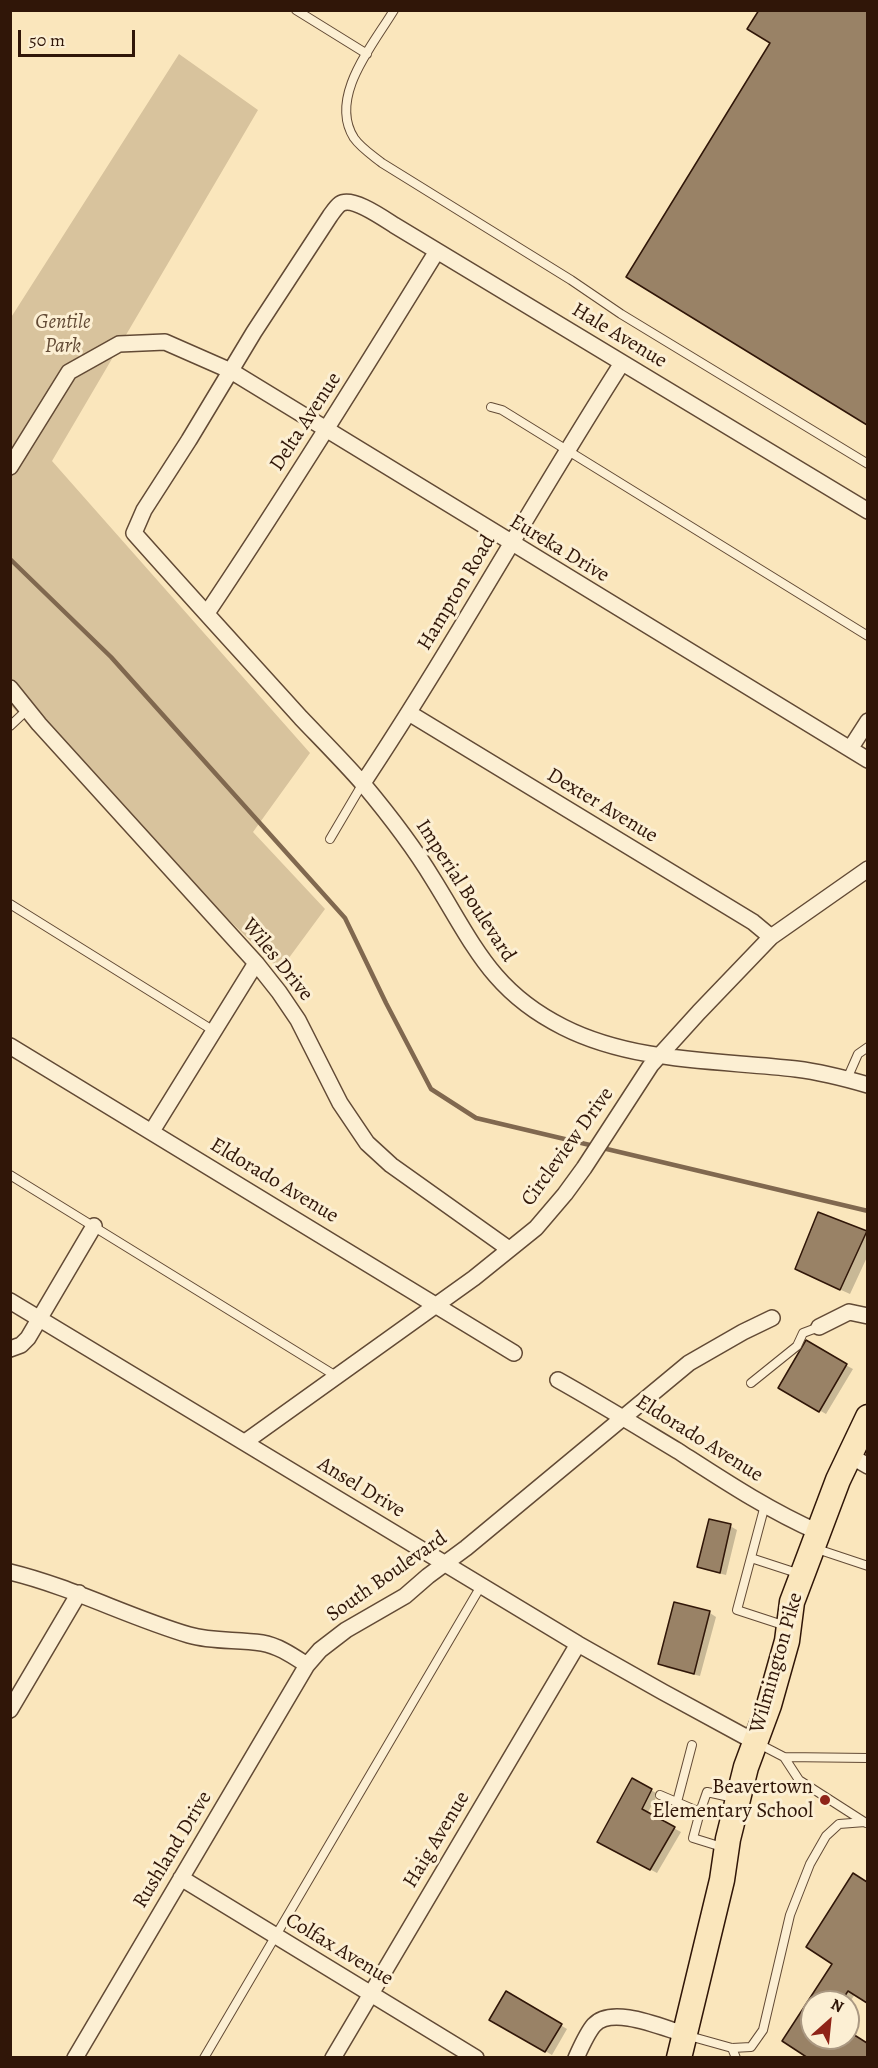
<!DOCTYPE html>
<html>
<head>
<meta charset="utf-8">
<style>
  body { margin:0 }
  #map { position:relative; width:878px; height:2068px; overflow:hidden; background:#fae6bc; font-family:Alegreya,serif }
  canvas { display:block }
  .frame { position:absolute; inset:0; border:12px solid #301608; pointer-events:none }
  .north { position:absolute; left:800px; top:1990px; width:60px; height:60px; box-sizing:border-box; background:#fcefd3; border:2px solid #aa9882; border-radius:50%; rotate:27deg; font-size:16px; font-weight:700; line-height:24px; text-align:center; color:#301608 }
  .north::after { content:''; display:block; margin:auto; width:21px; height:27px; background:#8f2418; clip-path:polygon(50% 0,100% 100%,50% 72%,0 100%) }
  .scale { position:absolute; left:18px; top:30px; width:117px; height:27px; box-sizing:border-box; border:3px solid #301608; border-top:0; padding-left:8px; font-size:18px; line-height:21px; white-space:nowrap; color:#301608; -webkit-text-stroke:4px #fcefd3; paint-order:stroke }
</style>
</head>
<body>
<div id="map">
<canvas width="878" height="2068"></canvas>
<div class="frame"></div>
<div class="north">N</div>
<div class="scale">50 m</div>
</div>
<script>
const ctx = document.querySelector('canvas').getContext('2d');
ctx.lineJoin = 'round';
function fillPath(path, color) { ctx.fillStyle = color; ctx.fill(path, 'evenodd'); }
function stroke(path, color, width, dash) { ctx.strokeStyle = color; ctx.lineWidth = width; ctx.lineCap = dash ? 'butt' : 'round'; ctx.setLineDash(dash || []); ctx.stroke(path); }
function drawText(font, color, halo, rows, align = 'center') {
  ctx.font = font + ' Alegreya,serif'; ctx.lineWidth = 6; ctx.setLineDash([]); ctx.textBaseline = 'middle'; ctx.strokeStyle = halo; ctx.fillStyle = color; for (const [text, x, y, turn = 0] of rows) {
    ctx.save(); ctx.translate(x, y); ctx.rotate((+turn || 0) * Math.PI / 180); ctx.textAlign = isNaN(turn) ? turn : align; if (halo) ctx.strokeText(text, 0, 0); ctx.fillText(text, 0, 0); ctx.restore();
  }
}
const green = new Path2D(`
  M 179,54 L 258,110 L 52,461 L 310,753 L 253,832 L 325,909 L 280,970 L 11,706 L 10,319 Z`);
const shadow = new Path2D(`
  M 760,10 L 868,10 L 868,424 L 628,277 L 772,43 Z
  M 819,1213 L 868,1232 L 868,1255 L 850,1294 L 806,1274 Z
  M 806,1344 L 853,1369 L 826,1414 L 781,1388 Z
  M 730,1526 L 737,1530 L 726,1575 L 706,1570 L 699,1567 Z
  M 676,1604 L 710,1613 L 716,1617 L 700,1676 L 667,1668 L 660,1664 Z
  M 633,1780 L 658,1794 L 647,1814 L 681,1832 L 657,1873 L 599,1842 Z
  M 854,1875 L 868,1883 L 868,2002 L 855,1994 L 848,2005 L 848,2002 L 812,2002 L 812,2038 L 848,2038 L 848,2033 L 868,2045 L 868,2058 L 811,2058 L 784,2041 L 834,1963 Z
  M 507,1993 L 567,2029 L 552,2055 L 491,2019 Z`);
const stream = new Path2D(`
  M 10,559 L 111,657 L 345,918 L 386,1003 L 431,1089 L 476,1118 L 868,1211`);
const building = new Path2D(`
  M 759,10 L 867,10 L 867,425 L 626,277 L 770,43 L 747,29 Z
  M 818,1212 L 867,1231 L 840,1290 L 795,1269 Z
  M 806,1340 L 847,1364 L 819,1412 L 778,1388 Z
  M 709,1519 L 731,1524 L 720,1573 L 697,1567 Z
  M 674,1602 L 710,1611 L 694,1674 L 658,1664 Z
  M 632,1778 L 652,1789 L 642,1809 L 675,1827 L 650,1870 L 597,1842 Z
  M 853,1873 L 867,1882 L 867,2003 L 848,1991 L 841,2002 L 812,2002 L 812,2038 L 848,2038 L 848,2031 L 867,2043 L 867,2058 L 808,2058 L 782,2041 L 832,1964 L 806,1947 Z
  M 506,1991 L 562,2024 L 545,2052 L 489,2020 Z`);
const service = new Path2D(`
  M 296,10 L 367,54
  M 394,10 C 373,45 328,97 354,138 C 361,148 372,155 382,163 L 571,280 L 621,314 L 868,464
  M 491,407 L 502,410 L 868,636
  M 10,726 L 27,710
  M 330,839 L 363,783
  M 10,904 L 214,1031
  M 847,1079 L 858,1054 L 868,1047
  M 10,1175 L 336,1376
  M 751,1383 L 797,1346 L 803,1333 L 819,1327
  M 765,1505 L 737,1610 L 786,1626
  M 817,1549 L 868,1566
  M 751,1558 L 800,1574
  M 759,1744 L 784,1757 L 868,1758
  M 784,1757 L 799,1780 L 866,1823
  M 660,1795 L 700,1812 L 693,1838 L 722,1847
  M 677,1802 L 692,1745
  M 700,1812 L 707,1792 L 734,1798
  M 689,2036 L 732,2048 L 751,2047 L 763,2030 L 790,1915 L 810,1864 L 826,1836 L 839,1824 L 865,1822
  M 732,2048 L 736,2058
  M 204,2058 L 481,1586`);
const minor = new Path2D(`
  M 10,467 L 69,372 L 119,344 L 165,342 L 231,371 L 868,760
  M 868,511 L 394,225 C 383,218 352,196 340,204 C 336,207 333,212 330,216 L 254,332 L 189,440 L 144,510 L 134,533 C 189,595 245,656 301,718 C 322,740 344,762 364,785 C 389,815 413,846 433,879 C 473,943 491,991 563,1027 C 634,1063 719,1060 796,1069 C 820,1072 844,1078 868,1085
  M 207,613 C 287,494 362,373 437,251
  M 10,688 L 39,724 L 256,963 L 279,992 L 298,1020 L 340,1103 L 367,1143 L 391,1165 L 509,1249
  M 409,713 L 753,922 L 771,937
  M 850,749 L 868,721
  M 363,783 C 454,646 533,502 622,363
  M 10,1046 L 514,1353
  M 152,1131 L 256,963
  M 10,1301 L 578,1644 L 663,1692 L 755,1742
  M 819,1327 L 849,1312 L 868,1316
  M 10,1349 L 21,1345 L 28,1338 L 94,1226
  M 558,1380 C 599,1403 638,1427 678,1451 C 723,1480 768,1510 818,1532
  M 245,1442 L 474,1278 L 536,1228 L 565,1194 L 584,1168 L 651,1065 L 699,1012 L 771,937 L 868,869
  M 849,1455 L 868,1466
  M 10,1572 C 72,1587 128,1617 189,1635 C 213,1642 237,1639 262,1643 C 279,1646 293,1656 307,1665
  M 10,1710 L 79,1593
  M 181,1878 L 476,2058
  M 75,2058 L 307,1665 L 320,1650 L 346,1630 L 405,1596 L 428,1576 L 466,1548 L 689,1363 L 743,1332 L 772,1318
  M 333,2058 L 578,1644
  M 576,2058 C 581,2047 587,2033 594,2025 C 612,2005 663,2028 684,2034`);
const primary = new Path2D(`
  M 679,2058 L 722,1880 L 728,1839 L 746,1767 L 769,1705 L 787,1641 L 792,1602 L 838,1480 L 868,1417`);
const markers = [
  [825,1800,6,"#8f2418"]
];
const parkNames = [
  ["Gentile",63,323],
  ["Park",63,347]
];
const streetNames = [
  ["Hale Avenue",619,336,31],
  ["Delta Avenue",306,422,-57],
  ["Eureka Drive",559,549,31],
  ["Hampton Road",457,593,-59],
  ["Dexter Avenue",602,806,31],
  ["Imperial Boulevard",465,891,57],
  ["Wiles Drive",277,960,51],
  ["Circleview Drive",568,1147,-54],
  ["Eldorado Avenue",274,1181,31],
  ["Eldorado Avenue",699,1439,32],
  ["Ansel Drive",361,1488,31],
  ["South Boulevard",387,1577,-35],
  ["Wilmington Pike",777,1663,-74],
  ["Haig Avenue",437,1840,-59],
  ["Rushland Drive",173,1850,-59],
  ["Colfax Avenue",339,1950,31]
];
const poiNames = [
  ["Beavertown",813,1788],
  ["Elementary School",813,1812]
];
fillPath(green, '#d8c39d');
fillPath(shadow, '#0003');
stroke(stream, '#80684f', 4.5);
fillPath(building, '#998266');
stroke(building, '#301608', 1.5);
stroke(service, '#624a35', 10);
stroke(minor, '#624a35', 18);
stroke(primary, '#301608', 27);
stroke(service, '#fcefd3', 8);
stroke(minor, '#fcefd3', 15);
stroke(primary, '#fae6bc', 24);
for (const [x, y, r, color] of markers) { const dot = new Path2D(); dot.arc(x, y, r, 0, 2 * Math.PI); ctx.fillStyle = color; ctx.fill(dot); stroke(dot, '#fcefd3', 2); }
drawText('italic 21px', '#624a35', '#fcefd3', parkNames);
drawText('21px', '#301608', '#fcefd3', streetNames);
drawText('21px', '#301608', '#fcefd3', poiNames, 'right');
</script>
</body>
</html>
